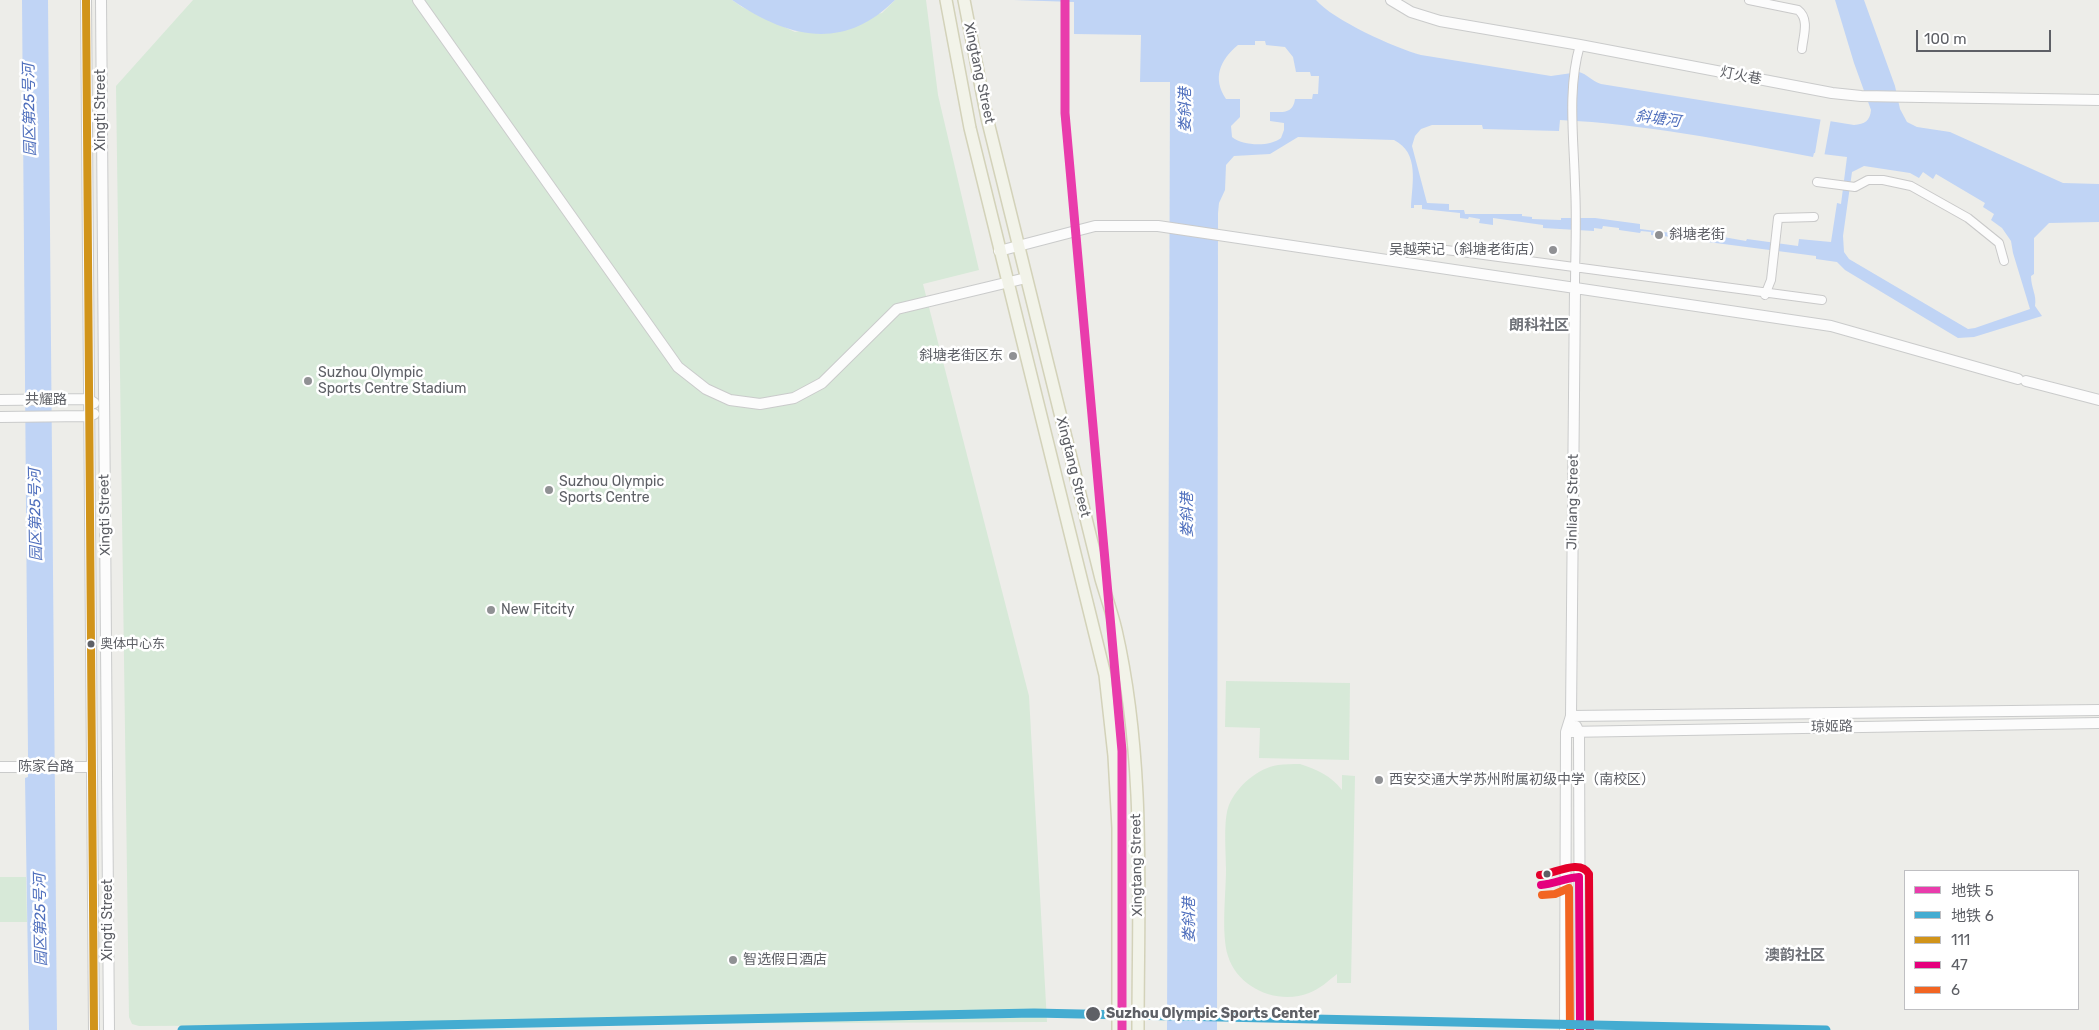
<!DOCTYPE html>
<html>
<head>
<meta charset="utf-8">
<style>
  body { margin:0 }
  #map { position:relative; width:2099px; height:1030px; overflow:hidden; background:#edede9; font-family:Rubik,"Noto Sans SC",sans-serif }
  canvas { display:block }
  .legend { position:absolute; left:1904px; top:870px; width:175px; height:140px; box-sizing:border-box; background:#fff; border:1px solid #bfbfc2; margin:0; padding:6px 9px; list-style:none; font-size:15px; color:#5e6066 }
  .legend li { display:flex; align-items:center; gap:10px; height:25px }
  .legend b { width:25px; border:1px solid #bfbfc2 }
  .scale { position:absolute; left:1916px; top:30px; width:135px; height:22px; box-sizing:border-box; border:2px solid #5e6066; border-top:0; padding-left:6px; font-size:15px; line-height:18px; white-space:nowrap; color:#5e6066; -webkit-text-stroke:4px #fff; paint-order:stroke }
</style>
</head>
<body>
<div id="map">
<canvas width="2099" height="1030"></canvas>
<ul class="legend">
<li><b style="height:6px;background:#e93cac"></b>地铁 5</li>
<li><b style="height:6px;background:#44acd1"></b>地铁 6</li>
<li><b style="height:6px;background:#d1941a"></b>111</li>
<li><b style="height:6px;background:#e5007d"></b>47</li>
<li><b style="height:6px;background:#f26522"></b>6</li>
</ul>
<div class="scale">100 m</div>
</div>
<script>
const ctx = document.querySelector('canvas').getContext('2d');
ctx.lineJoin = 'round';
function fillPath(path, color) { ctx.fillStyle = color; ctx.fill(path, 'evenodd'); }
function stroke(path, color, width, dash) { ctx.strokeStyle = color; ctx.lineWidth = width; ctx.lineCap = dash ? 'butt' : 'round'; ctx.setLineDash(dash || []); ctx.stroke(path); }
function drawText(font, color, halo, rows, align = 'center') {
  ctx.font = font + ' Rubik,"Noto Sans SC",sans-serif'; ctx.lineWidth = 5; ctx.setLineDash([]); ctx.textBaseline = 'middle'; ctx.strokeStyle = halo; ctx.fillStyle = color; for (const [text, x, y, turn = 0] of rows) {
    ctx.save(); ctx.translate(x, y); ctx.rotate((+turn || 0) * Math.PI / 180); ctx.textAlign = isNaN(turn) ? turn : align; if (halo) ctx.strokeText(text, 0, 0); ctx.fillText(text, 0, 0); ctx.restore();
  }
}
const green = new Path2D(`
  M 193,0 L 732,0 L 742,7 L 795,32 L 882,13 L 895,0 L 926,0 L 938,95 L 979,270 L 923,284 L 1029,696 L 1047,1022 L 139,1026 L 132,1024 L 129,1017 L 116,86 Z
  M 1226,681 L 1350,683 L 1349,760 L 1259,758 L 1260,728 L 1225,727 Z
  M 1300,764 C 1318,770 1330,775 1342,790 L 1342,775 L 1355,776 L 1351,983 L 1337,983 L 1337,974 C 1328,981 1320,989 1309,993 C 1279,1005 1238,989 1228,956 C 1221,934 1226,893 1226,869 C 1226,851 1223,820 1229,805 C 1237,786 1258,768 1278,765 C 1285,764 1293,764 1300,764 Z
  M 0,877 L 26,877 L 27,922 L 0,922 Z`);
const water = new Path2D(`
  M 22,0 L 48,0 L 57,1030 L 29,1030 L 25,778 L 28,777 L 28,755 Z
  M 732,0 L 895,0 C 843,52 788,38 732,0 Z
  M 1014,0 L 1316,0 C 1333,20 1395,48 1421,55 L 1551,76 L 1579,72 C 1587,74 1592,81 1601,84 L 1854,125 C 1865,124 1870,121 1871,110 L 1854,63 L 1835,0 L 1864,0 L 1895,86 L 1900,109 L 1907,122 L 1917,127 L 1950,132 L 2063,183 L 2099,184 L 2099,222 L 2049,223 L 2034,238 L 2034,274 L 2031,276 C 2031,288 2037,295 2035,306 L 2042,316 L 1974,337 L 1958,338 L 1845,270 L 1837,262 L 1816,259 L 1816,256 L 1708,242 L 1708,240 L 1651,235 L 1651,232 L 1641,231 L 1640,233 L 1619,230 L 1619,228 L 1603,226 L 1602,229 L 1594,228 L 1594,231 L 1543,228 L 1543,225 L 1493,218 L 1493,225 L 1479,223 L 1480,219 L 1469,217 L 1468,219 L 1460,218 L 1460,213 L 1422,209 L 1422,205 L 1414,205 L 1414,208 L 1411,208 C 1412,183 1420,153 1394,140 L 1298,137 L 1270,154 L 1234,156 L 1226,165 L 1225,190 L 1219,203 L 1218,213 L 1217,1030 L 1167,1030 L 1170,82 L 1140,82 L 1141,35 L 1074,34 L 1074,2 ZM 1255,41 L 1265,41 L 1266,45 L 1285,47 L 1293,57 L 1296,72 L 1310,72 L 1311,76 L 1319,76 L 1318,94 L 1313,94 L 1312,99 L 1295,99 C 1293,114 1283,112 1270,112 L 1270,121 L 1284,123 L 1284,130 L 1281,138 C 1270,147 1243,146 1232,137 L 1231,126 L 1240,117 L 1240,99 L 1226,99 C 1212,78 1220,60 1238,45 L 1255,45 ZM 1560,120 C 1645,124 1729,141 1813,157 L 1814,153 L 1847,157 L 1841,204 L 1837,203 L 1831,242 L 1799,239 L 1798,246 L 1747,239 L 1746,241 L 1712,235 L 1711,238 L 1640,229 L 1640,224 L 1595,218 L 1561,218 L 1561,220 L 1532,219 L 1532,217 L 1522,216 L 1522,214 L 1465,214 L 1464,210 L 1449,210 L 1449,204 L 1427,203 L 1412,146 L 1415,136 L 1421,129 L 1432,125 L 1482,125 L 1483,129 L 1559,131 ZM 1864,166 L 1910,173 L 1919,178 L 1923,172 L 1933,179 L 1936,174 L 1985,203 L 1983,207 L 1994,214 L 1991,220 L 2002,228 L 2011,241 L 2013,253 L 2030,309 L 1975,328 L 1968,329 L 1849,259 L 1844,252 L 1843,236 L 1852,172 Z`);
const pier = new Path2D(`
  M 1821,117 L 1831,119 L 1824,157 L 1815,155 L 1814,159 Z`);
const street = new Path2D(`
  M 1749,0 L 1798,10 C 1810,19 1803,37 1802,49
  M 1817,182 L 1855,187 L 1868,180 L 1883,180 L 1911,186 L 1968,218 L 1999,243 L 2004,261
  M 1416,246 L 1822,300
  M 1575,288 C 1575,254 1577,220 1575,185 C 1574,140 1567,89 1580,45
  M 1765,295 L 1771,280 L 1778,218 L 1814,217`);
const secondary = new Path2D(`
  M 86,0 L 94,1030
  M 101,0 L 109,1030
  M 418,0 L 678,367 L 706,389 L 730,400 L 760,404 L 794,398 L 822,383 L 897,309 L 1026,278
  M 1391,0 L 1411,12 L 1440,21 L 1580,45 L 1832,93 L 1861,96 L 2099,100
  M 999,251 L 1095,226 L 1158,226 L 1831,326 L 2018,379
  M 2026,381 L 2099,400
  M 0,400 L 88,399 L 94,403
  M 0,417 L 88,416 L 94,414
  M 1571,716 L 2099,710
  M 1576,726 L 1579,732 L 1580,1030
  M 1566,732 L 2099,723
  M 0,767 L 92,767
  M 1565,1030 L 1566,732 L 1571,716 L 1575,288`);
const primary = new Path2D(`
  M 946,0 L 970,128 L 1105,675 L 1114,756 L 1118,828 L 1118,1030
  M 964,0 L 987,118 L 1101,579 C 1106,596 1112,613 1116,630 C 1146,761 1138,897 1138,1030`);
const bus1 = new Path2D(`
  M 86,0 L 94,1030`);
const bus2 = new Path2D(`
  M 1541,885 C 1554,884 1565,878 1579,877 L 1580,1030`);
const bus3 = new Path2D(`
  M 1542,895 L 1555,894 L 1569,888 L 1570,1030`);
const bus4 = new Path2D(`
  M 1540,875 C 1554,874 1580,858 1589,874 L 1590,1030`);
const metro1 = new Path2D(`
  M 1065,0 L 1065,113 L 1122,751 L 1122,1030`);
const metro2 = new Path2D(`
  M 182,1030 L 1034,1013 L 1826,1030`);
const markers = [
  [1659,235,5,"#909194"],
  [1553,250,5,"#909194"],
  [1013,356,5,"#909194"],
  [308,381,5,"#909194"],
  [549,490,5,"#909194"],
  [491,610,5,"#909194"],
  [91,644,4.5,"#5e6066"],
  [1379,780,5,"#909194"],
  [1547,874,4.5,"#5e6066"],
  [733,960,5,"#909194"],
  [1093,1014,8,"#5e6066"]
];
const busNames = [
  ["奥体中心东",100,644]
];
const streetNames = [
  ["Xingtang Street",979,73,78],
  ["灯火巷",1741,76,11],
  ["Xingti Street",101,110,-90],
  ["共耀路",46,400],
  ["Xingtang Street",1073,467,76],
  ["Jinliang Street",1573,502,-89],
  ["Xingti Street",105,515,-91],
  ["琼姬路",1832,727,-1],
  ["陈家台路",46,767],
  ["Xingtang Street",1137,865,-91],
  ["Xingti Street",108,920,-90]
];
const poiNames = [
  ["斜塘老街",1669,235],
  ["吴越荣记（斜塘老街店）",1543,250,"right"],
  ["斜塘老街区东",1003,356,"right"],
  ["Suzhou Olympic",318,373],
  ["Sports Centre Stadium",318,389],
  ["Suzhou Olympic",559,482],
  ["Sports Centre",559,498],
  ["New Fitcity",501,610],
  ["西安交通大学苏州附属初级中学（南校区）",1389,780],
  ["智选假日酒店",743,960]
];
const stopNames = [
  ["Suzhou Olympic Sports Center",1106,1014]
];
const waterNames = [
  ["园区第25号河",30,110,-91],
  ["娄斜港",1186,110,-90],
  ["斜塘河",1658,119,8],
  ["园区第25号河",36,515,-91],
  ["娄斜港",1188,515,-90],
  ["园区第25号河",41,920,-91],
  ["娄斜港",1190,920,-90]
];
const neighbourhoodNames = [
  ["朗科社区",1539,326],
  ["澳韵社区",1795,956]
];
fillPath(green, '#d7e9d8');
fillPath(water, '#c0d4f5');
fillPath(pier, '#edede9');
stroke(street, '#c9c9c9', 10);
stroke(secondary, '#cacbcb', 12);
stroke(primary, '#d3d2b9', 14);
stroke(street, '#fcfcfc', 8);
stroke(secondary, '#fcfcfc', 10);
stroke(primary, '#f2f3e9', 11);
stroke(bus1, '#d1941a', 8);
stroke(bus2, '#e5007d', 8);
stroke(bus3, '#f26522', 8);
stroke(bus4, '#e4002b', 8);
stroke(metro1, '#e93cac', 9);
stroke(metro2, '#44acd1', 9);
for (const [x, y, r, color] of markers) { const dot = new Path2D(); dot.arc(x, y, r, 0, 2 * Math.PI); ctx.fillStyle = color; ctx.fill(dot); stroke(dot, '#fff', 2); }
drawText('13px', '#5e6066', '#fff', busNames, 'left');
drawText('14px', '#5e6066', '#fff', streetNames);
drawText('14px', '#5e6066', '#fff', poiNames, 'left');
drawText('bold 14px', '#5e6066', '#fff', stopNames, 'left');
drawText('italic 15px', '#4f6fbd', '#fff', waterNames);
drawText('bold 15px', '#6f7278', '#fff', neighbourhoodNames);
</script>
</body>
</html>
